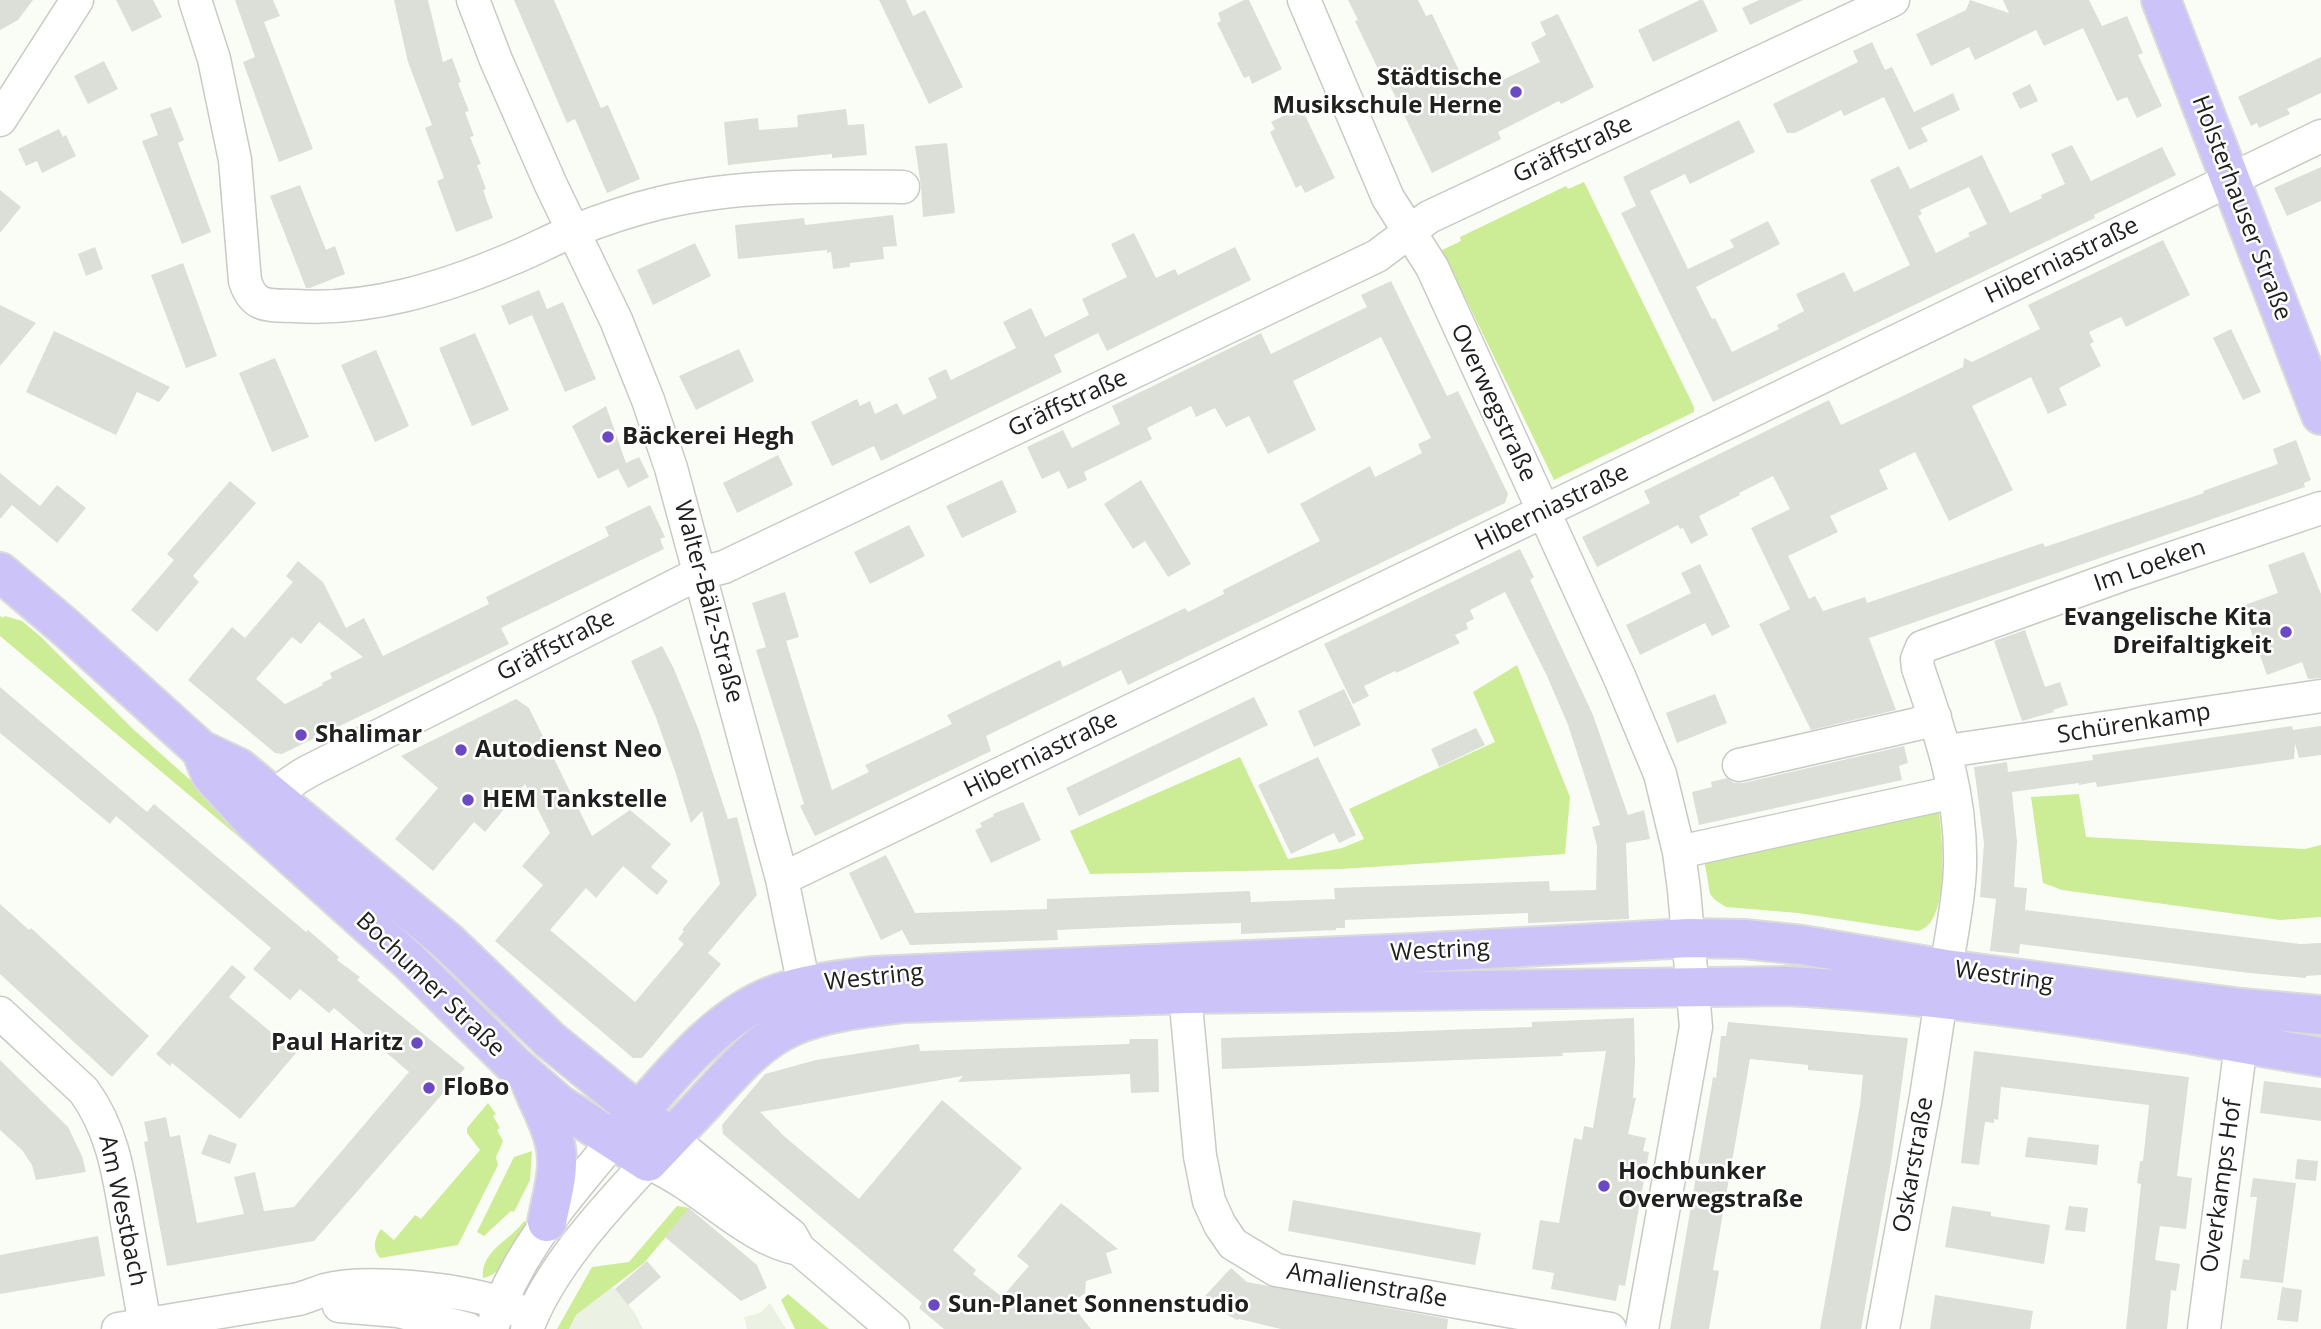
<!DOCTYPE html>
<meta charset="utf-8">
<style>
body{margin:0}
canvas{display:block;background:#fafdf6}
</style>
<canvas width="2321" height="1329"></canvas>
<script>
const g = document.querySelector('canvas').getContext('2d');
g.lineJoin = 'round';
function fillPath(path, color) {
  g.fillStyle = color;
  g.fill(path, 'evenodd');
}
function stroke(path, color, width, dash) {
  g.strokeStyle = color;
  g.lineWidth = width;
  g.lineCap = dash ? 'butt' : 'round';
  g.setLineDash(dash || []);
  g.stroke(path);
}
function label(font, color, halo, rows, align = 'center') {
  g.font = font + ' "Open Sans",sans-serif';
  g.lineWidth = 5;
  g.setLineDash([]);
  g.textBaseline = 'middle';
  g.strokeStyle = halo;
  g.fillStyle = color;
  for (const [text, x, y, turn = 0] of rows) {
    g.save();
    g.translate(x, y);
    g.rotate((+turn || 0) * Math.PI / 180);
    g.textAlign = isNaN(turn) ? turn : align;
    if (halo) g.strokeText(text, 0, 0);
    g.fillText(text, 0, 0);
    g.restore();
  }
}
const built = new Path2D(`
 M613,1287L635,1313L643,1329H569L576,1315Z
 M770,1303L786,1329H747L744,1317L760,1313Z`);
const green = new Path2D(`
 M1584,182L1694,407V412L1554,480L1442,250L1461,241L1460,237L1566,186L1568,189Z
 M0,616L3,618L5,616L22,621L41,637L133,729L270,851L264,858L0,636Z
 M1517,665L1570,797L1565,854L1341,869L1090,874L1070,831L1240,757L1288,859L1342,848L1364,839L1349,809L1495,742L1473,692Z
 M2079,794L2086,837L2305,849L2321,845V917L2280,920L2062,890L2043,883L2031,797Z
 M1938,806C1942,832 1952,923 1918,931L1798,913L1726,907L1715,900L1710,894L1703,853Z
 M488,1103L496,1114L493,1116L500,1128L497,1130L503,1141L496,1157L498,1165L458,1245L380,1258C372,1249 374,1239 381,1229L394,1240L415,1215L421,1219L480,1150L467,1133V1128Z
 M532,1151L530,1180L514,1212L511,1211L484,1236L477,1232L514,1157Z
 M677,1206L690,1208L644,1263L576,1315L569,1329H557L592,1267L629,1262Z
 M524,1221L530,1224C519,1242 506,1274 483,1278C480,1251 511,1240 524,1221Z
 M788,1294L829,1329H795L781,1300Z`);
const building = new Path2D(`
 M0,0H33L18,20L0,30Z
 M116,0H153L162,17L132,32Z
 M235,0H273L280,16L264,22L313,149L279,162L243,62L255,57Z
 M394,0H428L443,62L452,58L461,82L458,83L469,111L465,112L474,136L470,137L481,164L477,165L486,189L483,190L493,218L456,232L437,181L444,178L425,128L432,125L408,62Z
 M514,0H554L601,108L608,105L640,179L607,193L575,119L567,123Z
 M879,0H906L913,16L925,10L963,87L929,104Z
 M1244,0H1249L1282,69L1252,84L1249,76L1244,78L1217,23L1221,21L1218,13Z
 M1348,0H1418L1426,16L1432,14L1465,83L1484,74L1490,86L1540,62L1531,43L1546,35L1540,22L1558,14L1594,87L1561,104L1559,101L1498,132L1501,139L1432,173L1381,67L1378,69L1366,44L1355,21L1358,20Z
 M1700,0H1703L1718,31L1653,62L1638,30Z
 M1759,0H1803L1750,25L1742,8Z
 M1970,0L2009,13L2003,0H2089L2102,26L2127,16L2143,53L2138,55L2162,106L2137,118L2127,97L2117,101L2083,28L2044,46L2036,30L1975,60L1969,47L1931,66L1916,34L1966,10Z
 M1872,42L1885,70L1892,67L1914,112L1953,93L1960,110L1921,128L1928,141L1909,150L1884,97L1844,116L1841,110L1795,133H1787L1773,104L1858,62L1853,51Z
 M2321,57V93L2287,109L2290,114L2259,128L2257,123L2251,126L2238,97Z
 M104,61L118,89L88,104L74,76Z
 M2030,84L2038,101L2020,109L2012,93Z
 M171,107L184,140L178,143L211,232L182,244L142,141L158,135L150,114Z
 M1301,107L1335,178L1305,193L1301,185L1296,188L1270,132L1275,129L1271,122Z
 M846,109L848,125L864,124L867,155L832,158V154L728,165L724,122L758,118L759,130L798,127L797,115Z
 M1739,120L1755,152L1690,184L1685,174L1650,191L1688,269L1734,247L1730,240L1768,221L1780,244L1696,287L1712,319L1715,318L1732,352L1779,329L1777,325L1804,311L1796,294L1844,272L1854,292L1910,265L1870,180L1899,166L1910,189L1982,155L2010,213L2042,198L2041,195L2065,184L2051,154L2072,145L2091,181L2162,147L2176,175L2094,215L2095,218L1713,402L1621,213L1636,206L1623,177ZM1969,187L1987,224L1968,233L1970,236L1936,253L1918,216L1922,214L1920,210Z
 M59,129L63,137L66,135L76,156L42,173L37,161L26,166L18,149Z
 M947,143L955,213L923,217L921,187L915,146Z
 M2321,167V201L2287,216L2274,188Z
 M300,185L326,250L335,246L345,274L310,288H306L270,196Z
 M0,190L21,207L0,233Z
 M893,215L897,246L883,247L884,259L850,263V267L833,269L831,252L827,253V250L738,259L735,225L804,218L805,225Z
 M1134,233L1156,278L1175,269L1178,275L1235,247L1251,280L1107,351L1098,333L1054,355L1062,372L881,461L874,446L832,466L811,422L857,399L860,406L870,401L875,414L897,403L903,415L937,398L928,378L946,369L951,380L1016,348L1003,322L1031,308L1045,337L1089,315L1082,299L1127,277L1111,244Z
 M2163,240L2190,295L2126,327L2121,317L2089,332L2094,342L2090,344L2101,366L2059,388L2067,405L2048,414L2031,377L1972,406L2013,490L1949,521L1915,452L1879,470L1888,489L1830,516L1838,532L1788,556L1809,599L1815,596L1823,611L1865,597L1867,603L2043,543L2045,547L2204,493L2203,491L2278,464L2273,449L2296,440L2311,480L2304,483L2305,487L1869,638L1896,710L1811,730L1759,624L1790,609L1751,528L1790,509L1773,476L1739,493L1740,495L1699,516L1708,535L1691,544L1683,528L1680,529L1678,525L1597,567L1582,537L1650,503L1644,491L1829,400L1841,425L1888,403L1963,367L1964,358L1972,362L2040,329L2028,305Z
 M695,243L711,276L653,305L637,270Z
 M95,247L103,269L86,276L78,254Z
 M183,263L217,356L186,368L151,275Z
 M1391,281L1447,396L1458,391L1508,494L1505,503L1128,685L1121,670L986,736L991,751L815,836L800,806L804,804L756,650L766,647L752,603L785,592L799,637L786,641L832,790L869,772L865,765L952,724L947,715L1060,660L1063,667L1185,608L1188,612L1224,594L1223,590L1320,541L1300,504L1370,466L1375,477L1422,453L1418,444L1431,438L1381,337L1293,381L1316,430L1268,454L1249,416L1226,427L1215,408L1196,417L1191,406L1147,428L1152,439L1084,472L1087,480L1068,489L1059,471L1042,479L1027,447L1063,430L1072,448L1120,424L1112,406L1261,333L1271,354L1367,307L1361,295Z
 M539,290L547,309L563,302L596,379L565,392L532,315L509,325L501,306Z
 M0,305L36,323L0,366Z
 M2231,329L2261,392L2243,400L2213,338Z
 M54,331L111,358L170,387L159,402L137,392L116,435L26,392Z
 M475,333L509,410L472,426L439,348Z
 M739,349L754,381L696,410L679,376Z
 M376,350L409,426L375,442L341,365Z
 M275,358L309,437L272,452L239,373Z
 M606,406L626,463L639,457L649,477L628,488L618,469L598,479L572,426Z
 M778,455L793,485L737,513L723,483Z
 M0,473L40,506L57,485L86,508L57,543L12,505L0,519Z
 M1002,480L1017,512L962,538L946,506Z
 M1141,480L1191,564L1168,577L1145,541L1133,549L1104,504Z
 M230,481L256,503L193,576L199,582L157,632L131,610L174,560L167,554Z
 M650,505L665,537L660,539L664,549L501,628L509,644L282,754L275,753L188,680L232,627L245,638L293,582L286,576L298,561L323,582L346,628L364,618L383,656L489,604L486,597L609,536L605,527ZM319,622L363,657L330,673L332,678L322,683L323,685L285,704L256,679L292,637L301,644Z
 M909,525L925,556L870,584L854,552Z
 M1520,549L1534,577L1530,580L1593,715L1628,815L1644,810L1650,839L1626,843L1629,919L1528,923V913L1345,920V928H1336V930L1241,934V923L1173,925L1057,930L1058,940L910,945L902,930L881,940L849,873L886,855L915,913L1047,909V899L1250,891L1251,902L1335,899L1334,888L1460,884L1549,881L1550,891L1596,890L1597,846L1592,827L1600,825L1584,774L1568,725L1547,676L1505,592L1470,610L1474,619L1466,623L1468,629L1455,635L1460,643L1396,673L1395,671L1364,686L1369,696L1353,704L1324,644Z
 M2304,552L2321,594V678L2308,679L2302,662L2267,675L2242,606L2278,593L2268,565Z
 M1700,564L1730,627L1712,636L1705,623L1640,655L1626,625L1691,593L1681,573Z
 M2025,630L2045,687L2060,682L2068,705L2053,710L2054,712L2022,721L1994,641Z
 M662,646L674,669L698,728L728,819L737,817L757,895L708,953L721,964L642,1058H633L495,941L543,885L522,866L550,833L525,784L485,832L474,822L433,871L395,839L438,788L401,756L516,699L529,708L592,836L630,810L671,844L651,867L668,881L657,895L623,866L596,898L586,888L550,930L635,1002L684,944L678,939L684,931L682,930L720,884L702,811L691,823L675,771L655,715L631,661Z
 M0,687L147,812L154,804L306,932L308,930L339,957L337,960L360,977L357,980L465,1068L314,1241L167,1266L144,1142L148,1141L144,1122L166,1117L170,1137L180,1135L197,1223L244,1214L234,1177L255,1172L264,1211L294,1207L409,1072L334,1008L329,1013L300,989L290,1000L253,969L271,948L116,816L110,824L0,733Z
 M1344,689L1361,725L1314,747L1298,711Z
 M1715,694L1727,723L1677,743L1666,713Z
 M1254,697L1268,725L1079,816L1066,788Z
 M2292,726L2293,730L2321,726V755L2299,758L2295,743L2294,759L2097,787L2096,782L2079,785V783L2012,792L2017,842L2014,887L2027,888L2025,910L2300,944L2321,943V975L2306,976V978L2249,973L2020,944L2019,954L1990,951L1996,899L1980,897L1984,843L1974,767L2007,762L2008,772L2093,760L2092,755Z
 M1476,728L1485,745L1439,767L1431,749Z
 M1904,746L1908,763L1899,766L1902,780L1699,825L1692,792L1712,787L1711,782L1727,778L1734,783H1743Z
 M1318,757L1356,835L1339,843L1334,833L1291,854L1258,785Z
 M1023,802L1041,840L991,863L975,830L982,827L980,823L994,816L993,814Z
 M0,904L29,930L31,928L149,1036L112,1077L0,974Z
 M232,965L246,977L229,997L296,1053L240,1119L172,1063L170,1066L156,1054Z
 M1634,1018L1635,1062L1633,1098H1636L1628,1134L1646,1138L1643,1151L1649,1152L1625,1286L1619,1285L1616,1301L1551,1289L1554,1273L1532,1269L1540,1220L1559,1223L1574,1138L1582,1140L1584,1126L1593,1128L1606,1051L1562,1053L1563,1056L1222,1069L1221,1038L1532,1027V1022Z
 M1728,1022L1908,1038L1891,1162L1861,1329H1820L1860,1105L1863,1075L1808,1070V1065L1750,1059L1713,1270L1719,1271L1709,1329H1670L1713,1077L1716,1078L1721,1036H1726Z
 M1130,1039H1158L1159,1092L1131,1093L1130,1074L958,1082L963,1076L760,1112L785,1137L859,1199L942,1100L1022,1168L953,1250L976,1270L973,1274L1002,1297L1029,1266L1017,1256L1061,1203L1118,1249L1106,1253L1112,1273L1086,1281L1085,1293L1071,1304L1091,1329H944L919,1308L922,1303L723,1134L722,1125L765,1074L816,1060L919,1044L920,1051L1129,1044Z
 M1974,1051L2189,1077L2177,1176L2192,1178L2186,1229L2160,1226L2155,1260L2180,1264L2176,1291L2171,1290L2167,1329H2126L2141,1184L2137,1183L2140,1161H2143L2149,1105L2001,1087L1998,1120L1994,1119V1123L1985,1122L1979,1165L1961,1163Z
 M0,1060L68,1127L82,1156L86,1172L36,1180L32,1165L22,1150L0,1130Z
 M2264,1081L2321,1088V1121L2260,1113Z
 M209,1134L237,1144L230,1164L201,1154Z
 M2028,1137L2099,1145L2097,1165L2025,1157Z
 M2297,1159L2318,1161L2316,1181L2295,1179Z
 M2253,1178L2296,1183L2283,1283L2240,1278L2243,1259L2249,1260L2253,1228L2257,1197H2250Z
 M1293,1200L1481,1233L1475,1265L1288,1231Z
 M1952,1206L1991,1212V1216L2050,1225L2044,1264L1945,1247Z
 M2069,1206L2088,1208L2085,1232L2065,1230Z
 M689,1208L757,1265L767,1288L741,1301L665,1237Z
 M98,1236L105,1276L0,1294V1255Z
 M647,1261L661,1277L628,1305L615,1289Z
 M1231,1268L1247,1282L1448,1319L1447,1329H1281L1239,1319L1237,1320L1213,1307L1214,1305L1205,1296Z
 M2282,1287L2302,1290L2298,1322L2277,1320Z
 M1935,1295L2033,1311L2030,1329H1930Z`);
const minor = new Path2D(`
 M195,0L214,59L235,160L245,281C254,309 269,305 295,306C369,311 443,288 511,259C532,251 552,239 574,231C601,220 631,210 660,203C739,184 823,186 903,187
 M473,0L496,60L551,185L616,320L648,400L671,468L782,879L804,986
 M1304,0L1388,198L1432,267L1619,676L1660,774L1679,852L1684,890L1696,1027L1642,1329
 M0,120L77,0
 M1947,751L2321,696
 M1739,765L1917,724L1935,717
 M259,815C275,794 286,784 309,771L678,584L701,573L724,567L1377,256L1429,217L1893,0
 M1679,852L1954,792
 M782,879L2321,136
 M1946,969C1951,936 1959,901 1960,867C1962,795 1941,735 1918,668L1917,659L1922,647L2122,575L2321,508
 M1185,994L1200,1156L1209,1201L1220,1225L1233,1244L1276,1270L1610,1329
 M0,1013L84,1091C113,1131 119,1176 127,1223C133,1257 139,1291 145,1325
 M670,1138L791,1235L799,1249L893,1329
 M339,1306L398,1311L468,1329
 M118,1329L299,1299C308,1296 316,1293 325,1290C367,1279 455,1289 497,1302C509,1305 520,1312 532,1317
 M492,1329C514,1254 566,1199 614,1140
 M527,1329C550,1267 604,1210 648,1162C661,1169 674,1176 686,1184C721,1207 757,1241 799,1249
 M1883,1329L1926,1097L1941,1000
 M2204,1329L2241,1044`);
const major = new Path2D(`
 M2161,0L2321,415
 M0,572L64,626L201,750L239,768L448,942L550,1040L658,1128
 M201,750L211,775L254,822L409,961L513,1064L560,1105L648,1162C667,1142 685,1123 704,1103C731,1074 756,1042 793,1026C827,1011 866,1008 903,1003L1185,994L1786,986C1921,993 2056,1012 2189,1034C2233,1042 2277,1050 2321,1057
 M531,1083C538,1102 549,1120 554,1140C562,1166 552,1195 547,1222
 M614,1140C660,1090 711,1017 777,994C807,983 840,980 872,976L1412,953L1689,938L1744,939L1802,945L1946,969L2241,1008L2321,1015`);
const markers = [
 [1516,92,7,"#6a49c2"],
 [608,437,7,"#6a49c2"],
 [2286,632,7,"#6a49c2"],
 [301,735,7,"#6a49c2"],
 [461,750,7,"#6a49c2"],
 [468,800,7,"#6a49c2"],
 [417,1043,7,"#6a49c2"],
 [429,1088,7,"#6a49c2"],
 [1604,1186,7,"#6a49c2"],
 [934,1305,7,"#6a49c2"]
];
const poiNames = [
 ["Städtische",1502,78,"right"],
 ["Musikschule Herne",1502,106,"right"],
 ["Bäckerei Hegh",622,437],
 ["Evangelische Kita",2272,618,"right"],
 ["Dreifaltigkeit",2272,646,"right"],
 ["Shalimar",315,735],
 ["Autodienst Neo",475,750],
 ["HEM Tankstelle",482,800],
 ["Paul Haritz",403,1043,"right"],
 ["FloBo",443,1088],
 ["Hochbunker",1618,1172],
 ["Overwegstraße",1618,1200],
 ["Sun-Planet Sonnenstudio",948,1305]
];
const streetNames = [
 ["Gräffstraße",1573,150,-25],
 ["Holsterhauser Straße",2241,208,69],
 ["Hiberniastraße",2062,261,-26],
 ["Overwegstraße",1493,403,65],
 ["Gräffstraße",1068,404,-25],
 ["Hiberniastraße",1552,508,-26],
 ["Im Loeken",2150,566,-19],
 ["Walter-Bälz-Straße",708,602,75],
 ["Gräffstraße",556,646,-27],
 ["Schürenkamp",2134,724,-9],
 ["Hiberniastraße",1041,755,-26],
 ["Westring",1440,951,-3],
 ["Westring",2004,977,8],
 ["Westring",874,978,-6],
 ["Bochumer Straße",430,985,44],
 ["Oskarstraße",1914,1165,-80],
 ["Overkamps Hof",2222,1186,-82],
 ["Am Westbach",122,1211,78],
 ["Amalienstraße",1367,1286,10]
];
fillPath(built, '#ebf1e3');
fillPath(green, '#cced95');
fillPath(building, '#dcdfd7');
stroke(minor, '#c8cbc4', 35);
stroke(major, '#dbdbdb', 42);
stroke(minor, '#fff', 32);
stroke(major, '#ccc3f8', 38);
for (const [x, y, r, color] of markers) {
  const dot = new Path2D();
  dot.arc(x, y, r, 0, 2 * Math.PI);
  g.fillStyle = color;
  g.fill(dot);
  stroke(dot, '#fff', 2.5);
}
label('bold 24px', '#20211e', '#fff', poiNames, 'left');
label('24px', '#20211e', '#fff', streetNames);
</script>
